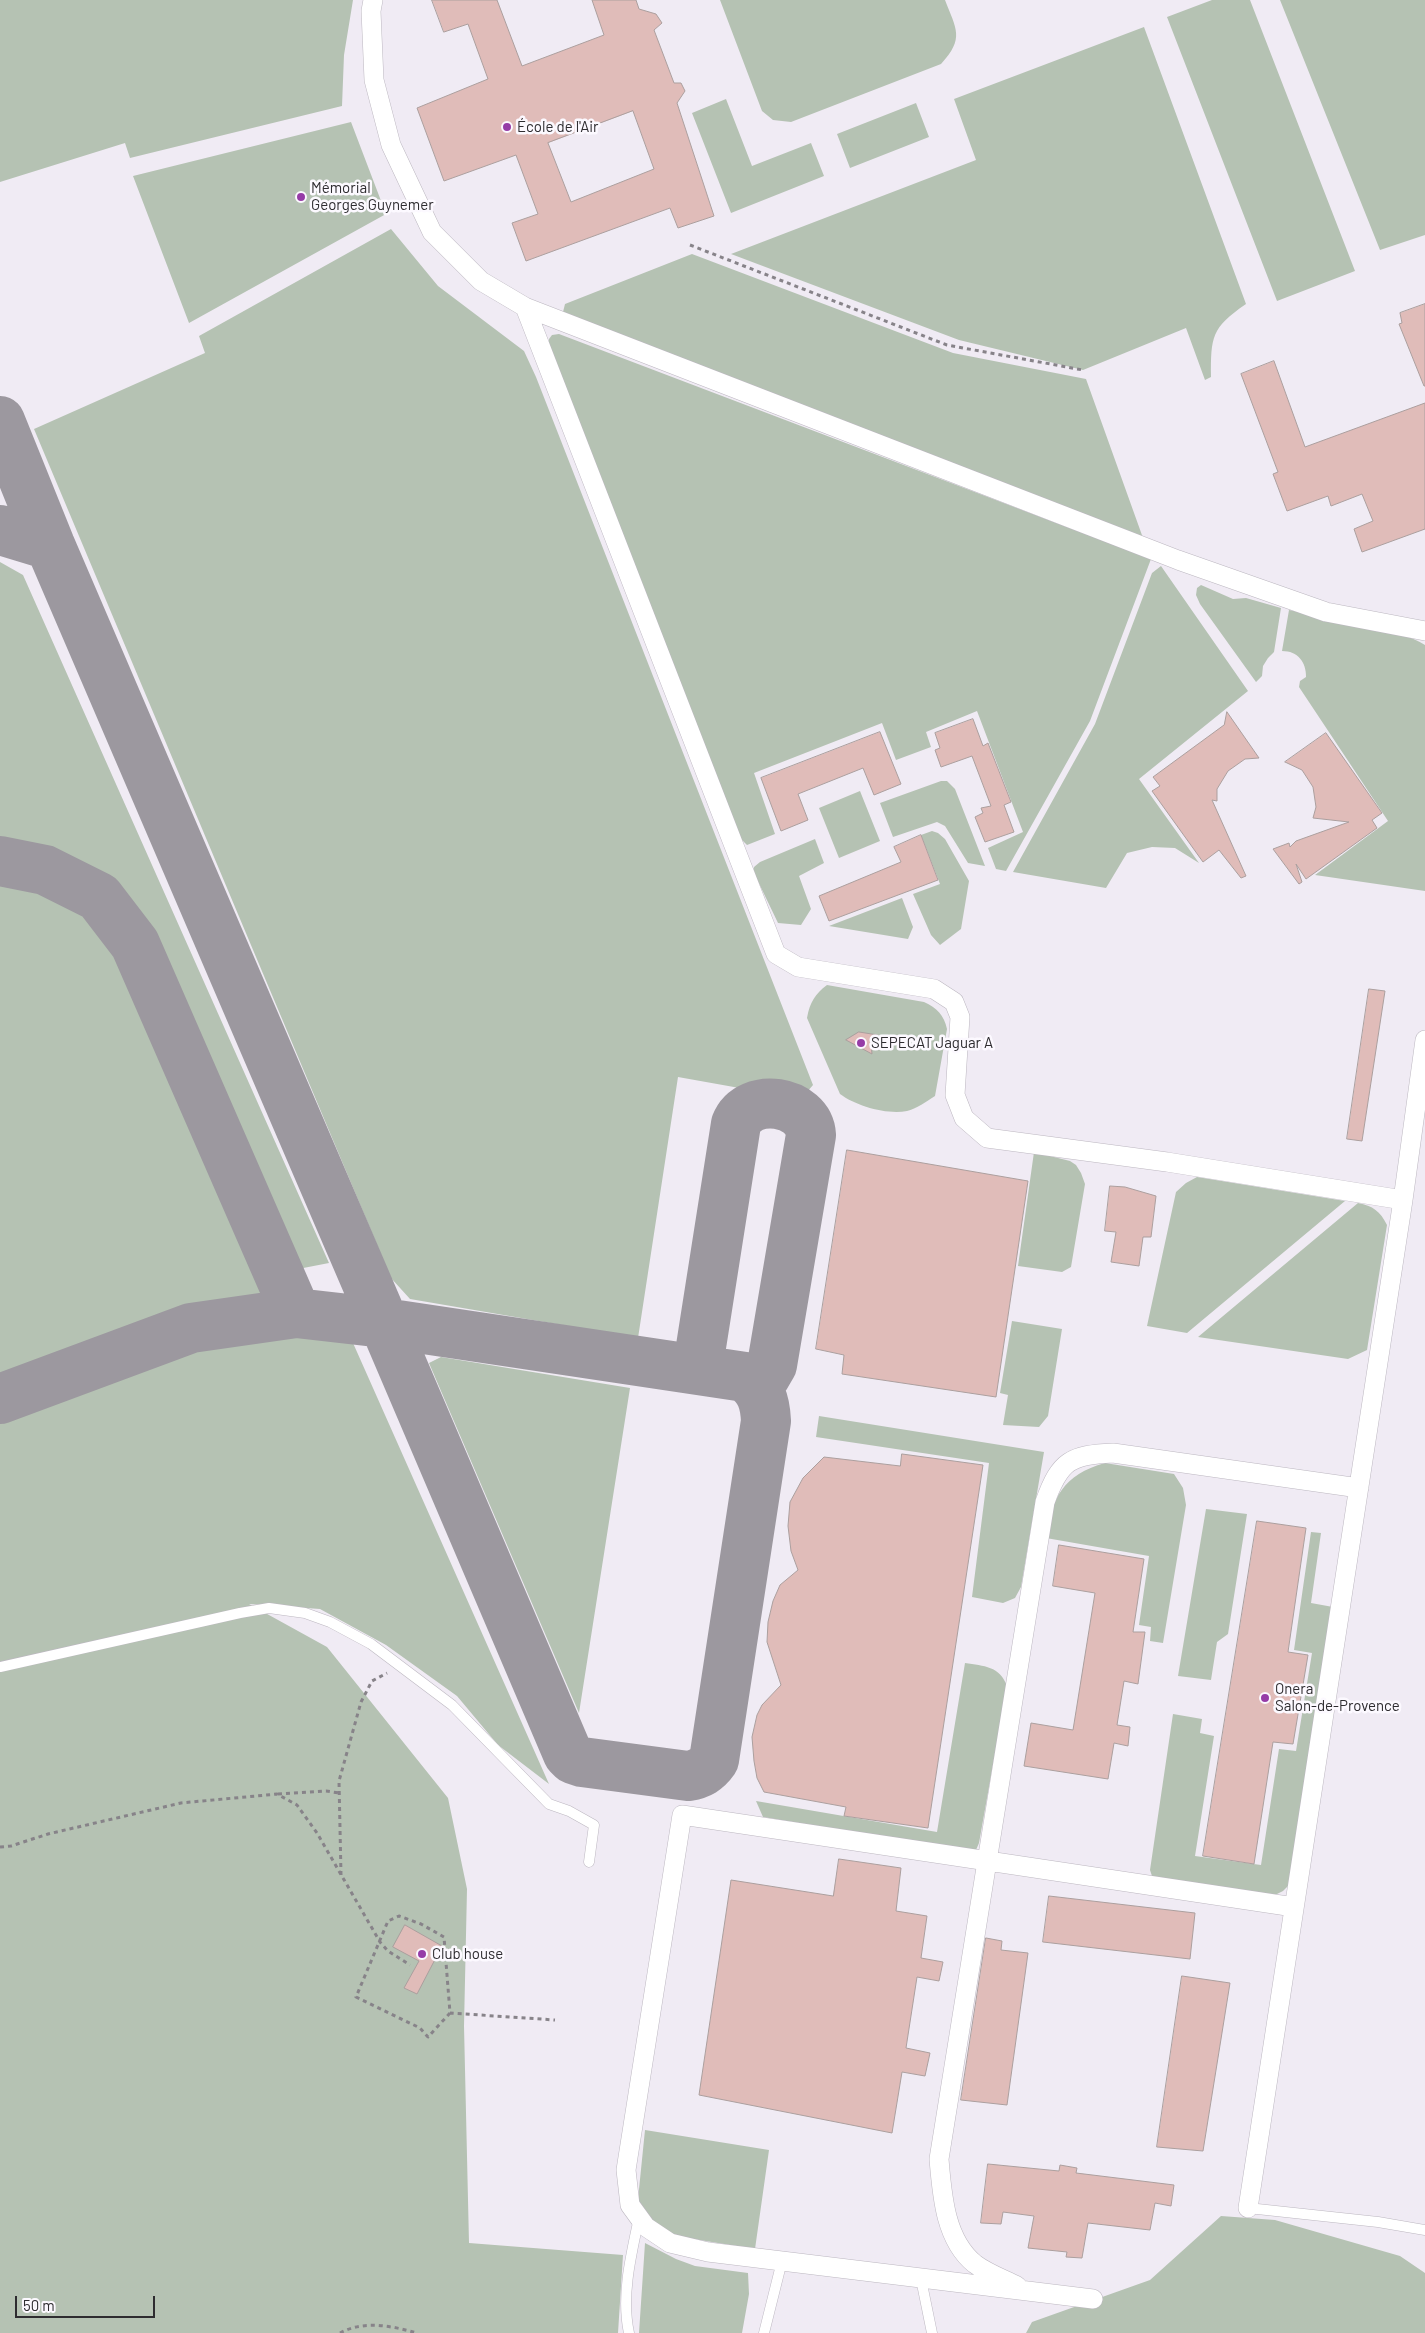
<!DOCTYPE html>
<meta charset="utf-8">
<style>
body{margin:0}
#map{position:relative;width:1425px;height:2333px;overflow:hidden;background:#f0ebf4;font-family:Barlow,sans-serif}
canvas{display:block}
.scale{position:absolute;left:15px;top:2296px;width:140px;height:22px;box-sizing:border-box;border:2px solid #2e2c30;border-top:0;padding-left:6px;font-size:15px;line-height:18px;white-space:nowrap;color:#2e2c30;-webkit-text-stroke:4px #fcf9ff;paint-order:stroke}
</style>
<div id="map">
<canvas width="1425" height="2333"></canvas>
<div class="scale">50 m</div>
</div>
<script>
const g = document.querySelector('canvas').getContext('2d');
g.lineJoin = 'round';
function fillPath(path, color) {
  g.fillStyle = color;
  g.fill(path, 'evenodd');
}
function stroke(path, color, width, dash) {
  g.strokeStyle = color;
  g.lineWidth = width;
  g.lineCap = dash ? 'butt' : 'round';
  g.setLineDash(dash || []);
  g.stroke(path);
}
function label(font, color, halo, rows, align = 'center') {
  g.font = font + ' Barlow,sans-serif';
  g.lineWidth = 5;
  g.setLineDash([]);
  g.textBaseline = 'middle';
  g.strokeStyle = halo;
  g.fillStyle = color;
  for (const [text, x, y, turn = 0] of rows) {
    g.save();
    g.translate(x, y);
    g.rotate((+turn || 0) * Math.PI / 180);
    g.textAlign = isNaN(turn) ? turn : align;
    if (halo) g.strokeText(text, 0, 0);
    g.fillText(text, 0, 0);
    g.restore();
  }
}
const green = new Path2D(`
 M0,0H353L344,55L342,106L130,158L125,143L0,182Z
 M720,0H945C956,29 965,38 941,64L791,122L773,120L762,111Z
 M1212,0H1250L1355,271L1277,301L1167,17Z
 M1280,0H1425V235L1380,250Z
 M1144,27L1246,304C1211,328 1211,337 1211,377L1205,380L1186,328L1083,370L959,340L731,254L976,160L954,99Z
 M726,99L752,166L811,143L824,176L731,213L692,113Z
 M916,103L929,137L850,168L837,134Z
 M351,122L386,214L189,323L133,176Z
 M391,229L438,286L524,351L536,377L813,1085L801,1099L678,1077L638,1338L410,1299L391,1278L34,429L205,353L199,336Z
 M692,254L953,353L1086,379L1143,538L563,312L565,304Z
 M559,334L1151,559L1090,721L1006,871L996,869L988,848L1023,832L977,711L926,732L931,747L896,760L882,723L754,773L775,834L747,845L739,837L549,347V339L552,335Z
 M0,562L23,575L329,1263L293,1270L305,1336L353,1343L549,1784L498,1745L457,1696L386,1645L320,1609L249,1604L327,1647L448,1798L467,1889L464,2026L469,2243L623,2255L618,2333H0Z
 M1161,566L1248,691L1139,779L1199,863L1175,848L1152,847L1127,853L1106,888L1013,872L1095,724L1152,573Z
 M1201,585L1233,599L1246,598L1281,608L1274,652L1268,658L1263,666L1262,676L1256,682L1200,604L1196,595L1197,588Z
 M1289,610C1321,617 1401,628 1425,645V891L1315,875L1388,821L1299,687L1300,681L1306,677C1306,662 1298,651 1282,651Z
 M941,781H947L955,789L985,866L968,863L945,826L937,822L893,837L880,803Z
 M860,791L880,841L839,858L819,808Z
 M932,831L938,833L945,839L969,881L961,929L940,945L931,935L913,894L940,884L921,835Z
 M815,839L824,863L799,876L811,909L801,925L778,923L753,871L754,867L760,862Z
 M902,898L913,927L908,939L829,926Z
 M827,985L924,1002C937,1008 944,1015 947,1029L935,1096C927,1101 916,1109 907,1111C887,1115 856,1106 840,1094L807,1018C810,1002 815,994 827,985Z
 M1034,1152L1070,1161L1076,1165L1081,1173L1085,1184L1071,1267L1062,1272L1018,1266Z
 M1197,1177L1345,1201L1187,1333L1147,1326L1176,1192L1186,1183Z
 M1358,1203C1373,1206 1380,1211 1387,1225L1367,1350L1348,1359L1198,1337Z
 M1012,1321L1062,1329L1048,1416L1039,1427L1003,1425L1008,1395L1000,1393Z
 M441,1357L630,1388L579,1713L429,1363Z
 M819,1416L1044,1452L1021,1587L1015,1598L1003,1603L972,1597L989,1463L816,1437Z
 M1105,1463L1174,1474L1183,1488L1186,1505L1163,1643L1150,1641L1151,1627L1139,1625L1149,1556L1046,1538C1052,1497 1063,1475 1105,1463Z
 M1206,1509L1247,1514L1228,1634L1217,1642L1211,1680L1178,1676Z
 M1311,1532L1321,1533L1311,1603L1333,1607L1291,1883L1283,1891L1271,1897L1153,1879L1150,1870L1173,1714L1202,1719L1200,1733L1214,1736L1195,1856L1261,1865L1279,1749L1296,1751L1312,1653L1294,1650Z
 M965,1663C984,1666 1000,1666 1007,1686L979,1843L976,1850L966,1851L763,1817L756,1801L937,1832Z
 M645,2130L769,2150L755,2249L681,2237L663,2231L647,2217L638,2199Z
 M1221,2216L1275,2220L1400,2256L1425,2273V2333H1026L1032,2322L1150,2280Z
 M645,2243L676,2259L695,2266L748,2273L749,2294L742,2333H639Z`);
const taxiway = new Path2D(`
 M0,421L50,545L375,1302L384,1323L568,1754L573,1759L582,1762L688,1776C700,1774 707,1770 714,1760L766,1421C765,1401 761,1389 745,1377L384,1323L296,1313L191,1328L0,1399
 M0,530L50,545
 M0,861L45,870L99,897L135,944L296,1313
 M687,1368L696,1362L700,1353L736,1124C749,1091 809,1100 811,1135L772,1365L765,1377L759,1379L745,1377`);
const building = new Path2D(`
 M432,0H497L522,66L604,35L592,0H636L639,9L656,14L662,23L654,30L674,83H681L685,91L677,103L714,216L678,228L670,208L526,261L512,223L538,214L516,155L444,181L417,108L488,79L468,24L444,32ZM633,111L654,169L571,202L548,143Z
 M1425,304V386H1424L1399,324L1402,323L1400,313Z
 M1274,361L1305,447L1425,403V529L1362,552L1354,529L1373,521L1362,494L1331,506L1328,496L1287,511L1273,474L1278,472L1241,374Z
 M1227,712L1259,758L1245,759L1228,771L1217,789V801L1212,800L1246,876L1241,878L1219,850L1203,862L1152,791L1160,786L1153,777L1224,725Z
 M973,719L983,746L988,743L1011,802L1004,805L1014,832L985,842L975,817L983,813L981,808L991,806L972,756L941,767L935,750L940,748L935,733Z
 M880,732L901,784L874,795L863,768L798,794L808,820L781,831L761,778Z
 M1326,733L1382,813L1372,820L1377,828L1306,879L1296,864L1302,882L1299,884L1273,849L1289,843L1290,847L1296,841L1349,822L1313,818L1316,807L1313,787L1302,770L1285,762Z
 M921,835L938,880L829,921L819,896L901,862L894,847Z
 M1369,989L1385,991L1362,1141L1347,1139Z
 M859,1032L878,1035L871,1044L872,1054L846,1040Z
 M847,1150L1028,1181L996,1397L842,1374L844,1355L816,1349Z
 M1110,1186L1125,1187L1156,1196L1151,1237H1143L1139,1266L1111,1262L1116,1232L1105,1231Z
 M902,1454L983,1465L928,1828L844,1816L846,1807L764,1792L757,1778L754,1761L752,1737L757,1715L762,1705L781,1685L767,1642L768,1622L773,1601L780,1585L798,1570L791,1551L788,1526L790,1502L803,1478L824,1457L900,1466Z
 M1257,1521L1306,1528L1288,1652L1308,1655L1293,1744L1273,1742L1254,1864L1203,1856Z
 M1059,1545L1144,1559L1133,1632H1145L1138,1684L1124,1681L1117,1725L1130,1727L1128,1746L1114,1743L1108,1779L1024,1766L1031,1723L1073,1730L1095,1593L1053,1586Z
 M839,1859L901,1868L896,1911L927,1916L921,1958L943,1962L939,1981L917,1977L906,2048L930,2053L925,2076L902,2072L892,2133L699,2095L731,1880L833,1896Z
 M1049,1896L1195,1913L1190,1959L1043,1942Z
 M405,1925L442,1946L417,1994L404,1988L419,1961L393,1947Z
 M986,1938L1002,1941L1001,1950L1028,1953L1007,2105L961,2100Z
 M1182,1976L1230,1983L1203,2151L1157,2147Z
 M988,2164L1059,2171L1060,2165L1077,2168L1076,2173L1174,2185L1171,2206L1155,2203L1150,2230L1088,2223L1082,2258L1066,2257L1067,2252L1028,2248L1034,2216L1003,2212L1001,2224L981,2223Z`);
const path = new Path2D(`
 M690,245L947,345L1083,370
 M278,1794L326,1791L339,1793
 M0,1847L11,1846L48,1834L181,1803L277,1794L297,1805L317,1833L380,1942L388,1951L410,1965
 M341,1875L339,1781L361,1702L372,1681L387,1673
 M450,2013L428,2037L420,2028L356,1997L388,1921L399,1916L421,1924L444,1937L450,2013L555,2020
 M340,2333C364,2320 392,2326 417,2333`);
const service = new Path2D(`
 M0,1667L240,1613L269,1608L305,1613L330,1622L371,1644L452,1705L549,1804L569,1811L594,1825L589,1862
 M1248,2208L1378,2222L1425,2230
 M921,2279L932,2333
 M629,2333C621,2296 631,2255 639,2218
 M764,2333L782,2261`);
const minor = new Path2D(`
 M373,0L371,11L374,80L391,145L432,232L481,281L525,307L1178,560L1326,612L1425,631
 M525,307L776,954L798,967L934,989L954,1002L960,1017L955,1095L964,1118L987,1138L1167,1162L1403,1200
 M1248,2208L1403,1200L1425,1040
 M1017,2286C1003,2279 987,2273 975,2264C945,2240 942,2195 939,2159L1045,1502C1060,1460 1071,1455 1113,1453L1359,1488
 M1093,2299L708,2252L670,2243L646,2227L630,2205L626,2170L682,1815L1294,1907`);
const markers = [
 [507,127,5,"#963ca7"],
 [301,197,5,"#963ca7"],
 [861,1043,5,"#963ca7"],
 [1265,1698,5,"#963ca7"],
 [422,1954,5,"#963ca7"]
];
const poiNames = [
 ["École de l'Air",517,127],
 ["Mémorial",311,188],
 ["Georges Guynemer",311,205],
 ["SEPECAT Jaguar A",871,1043],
 ["Onera",1275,1689],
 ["Salon-de-Provence",1275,1706],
 ["Club house",432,1954]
];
fillPath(green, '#b5c2b3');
stroke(taxiway, '#9c989f', 50);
fillPath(building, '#e0bcb9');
stroke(building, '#ab9f9e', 1);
stroke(service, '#bcb7c0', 11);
stroke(minor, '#bcb7c0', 20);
stroke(path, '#878389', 3, [4, 4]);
stroke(service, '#fff', 10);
stroke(minor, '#fff', 19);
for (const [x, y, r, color] of markers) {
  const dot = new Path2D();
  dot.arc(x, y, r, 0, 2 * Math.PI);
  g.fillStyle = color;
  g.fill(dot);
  stroke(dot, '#fcf9ff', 2);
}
label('15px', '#2e2c30', '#fcf9ff', poiNames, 'left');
</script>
